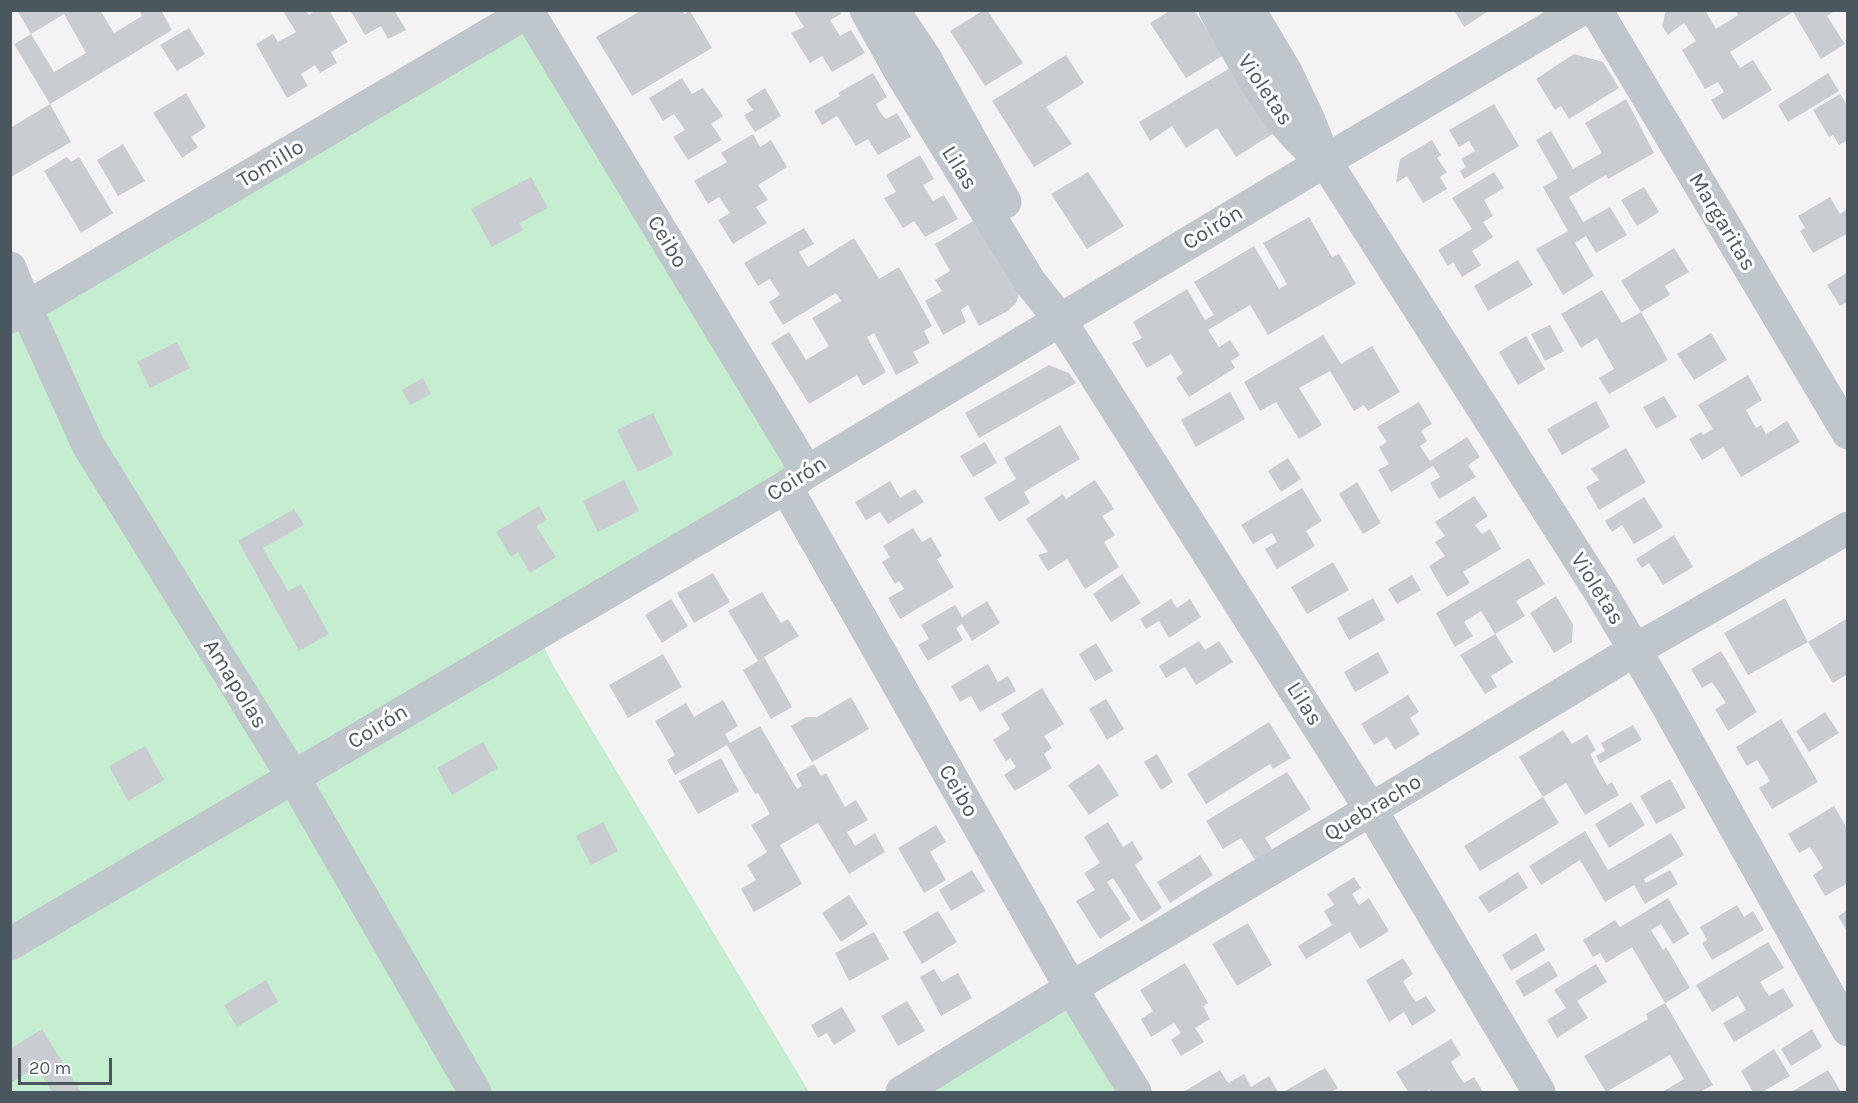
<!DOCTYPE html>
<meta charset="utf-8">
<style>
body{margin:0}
#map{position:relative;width:1858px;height:1103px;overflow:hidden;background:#f4f2f2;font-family:Karla,sans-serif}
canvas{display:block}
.frame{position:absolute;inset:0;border:12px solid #4b575e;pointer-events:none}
.scale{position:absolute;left:18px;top:1058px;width:94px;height:27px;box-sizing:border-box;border:3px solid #4b575e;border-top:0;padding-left:8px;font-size:18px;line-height:21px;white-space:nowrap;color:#4b575e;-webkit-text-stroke:4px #fff;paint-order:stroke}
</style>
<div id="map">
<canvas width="1858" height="1103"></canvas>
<div class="frame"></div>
<div class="scale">20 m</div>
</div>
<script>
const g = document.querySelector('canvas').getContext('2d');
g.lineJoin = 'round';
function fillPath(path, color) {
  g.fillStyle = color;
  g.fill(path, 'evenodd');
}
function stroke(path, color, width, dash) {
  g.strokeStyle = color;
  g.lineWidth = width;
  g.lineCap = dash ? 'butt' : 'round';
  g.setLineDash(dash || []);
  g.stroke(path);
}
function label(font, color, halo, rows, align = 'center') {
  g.font = font + ' Karla,sans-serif';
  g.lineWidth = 6;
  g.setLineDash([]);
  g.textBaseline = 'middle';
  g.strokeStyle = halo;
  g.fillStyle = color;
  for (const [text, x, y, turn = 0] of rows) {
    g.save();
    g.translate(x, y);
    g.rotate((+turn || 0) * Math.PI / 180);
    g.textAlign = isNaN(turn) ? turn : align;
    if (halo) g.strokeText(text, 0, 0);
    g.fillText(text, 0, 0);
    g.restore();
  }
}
const green = new Path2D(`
 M528,12L807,472L537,633L554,667L809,1092H11L10,317Z
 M1071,988L1135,1092H902Z`);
const building = new Path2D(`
 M17,10H100L114,33L142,16L139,10H161L172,30L50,104L14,44L31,34L54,72L86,53L64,14L31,34Z
 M288,10H306L309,15L316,10H329L348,42L331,52L337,63L320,73L315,65L301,74L308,86L287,98L256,44L273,34L278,42L296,32L284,13Z
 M350,10H394L406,30L388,39L381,26L365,35Z
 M642,10H682L684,14L690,11L712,48L632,96L596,37Z
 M793,10H839L841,14L830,20L840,36L851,30L865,53L832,72L822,56L810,63L791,33L804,27Z
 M984,10H987L1023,63L985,86L950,31Z
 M1171,10H1194L1224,55L1186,78L1150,23Z
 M1454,10H1490L1464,27Z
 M1666,10H1705L1716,29L1738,15L1736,10H1836L1827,16L1845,44L1821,59L1793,12L1730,52L1740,68L1753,60L1772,90L1723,120L1711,100L1724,92L1718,82L1705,89L1682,50L1696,41L1684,23L1668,35L1662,26Z
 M189,28L205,54L177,71L160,45Z
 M1574,54L1603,62L1619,88L1569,119L1561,106L1555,110L1536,79Z
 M1066,55L1084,83L1046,107L1072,144L1034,167L992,101Z
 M1230,68L1274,133L1236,157L1217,128L1186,148L1172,126L1150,141L1139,122Z
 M873,73L887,97L876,104L880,112L886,119L897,113L911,137L878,155L868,139L856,146L837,116L822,125L814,111L840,96L838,93Z
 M1828,73L1839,91L1788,122L1778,105Z
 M682,78L692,94L703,88L723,116L711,124L722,140L688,160L673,137L685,130L674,114L663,121L649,98Z
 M765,88L781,116L755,132L744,115L753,110L746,100Z
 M186,93L206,127L191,137L198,147L182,158L153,113Z
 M1840,94L1848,106V140L1839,145L1833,135L1829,137L1813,110Z
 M1626,99L1654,153L1608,179L1606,175L1569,197L1583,222L1610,207L1627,235L1596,253L1586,236L1575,243L1594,276L1563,295L1536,249L1568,231L1543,187L1558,178L1536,140L1551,131L1573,169L1602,153L1585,123Z
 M50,104L71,142L11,177L10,128Z
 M1494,104L1519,146L1464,179L1460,171L1466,167L1461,159L1475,151L1469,141L1459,147L1449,130Z
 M753,134L760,147L771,140L787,167L758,185L768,200L756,207L767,223L733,244L718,220L730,213L719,197L708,204L694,181L727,162L721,153Z
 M1432,140L1441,155L1437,158L1447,172L1440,177L1447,189L1423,203L1407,176L1396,183L1400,159Z
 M123,144L145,181L118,196L97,160Z
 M920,155L934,179L923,185L933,201L944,195L958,219L925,237L914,221L903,228L884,198L896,192L886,175Z
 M67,157L71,162L79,157L113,213L81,233L44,171Z
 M1088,172L1124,226L1087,249L1051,194Z
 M1494,172L1504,188L1484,200L1493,216L1483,222L1493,237L1472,251L1481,265L1462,277L1453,262L1448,266L1438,250L1472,229L1452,198Z
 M531,177L548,208L519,223L523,230L492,247L471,209Z
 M1644,187L1659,212L1637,226L1621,200Z
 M1830,197L1840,214L1848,209V233L1813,253L1800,231L1805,228L1798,216Z
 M1309,217L1332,257L1339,254L1356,284L1268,335L1250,305L1208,330L1219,347L1230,340L1240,355L1231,361L1235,368L1189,397L1176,378L1183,373L1171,354L1147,368L1132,343L1142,338L1133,322L1187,289L1205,320L1214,315L1194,282L1254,246L1279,289L1287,284L1263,243Z
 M978,218L1019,294L1016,303L1008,311L979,326L968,305L961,310L966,322L943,335L925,301L942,291L935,280L950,271L935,244Z
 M804,228L814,244L799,252L808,267L854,238L879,279L899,267L932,326L924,331L930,343L913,352L919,363L896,375L874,333L867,337L886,372L863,386L857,375L809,404L771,343L789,332L806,360L829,346L812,318L841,301L836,293L783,325L769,302L780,295L770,279L758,286L744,263Z
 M1674,248L1689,272L1665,286L1670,295L1641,312L1668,360L1609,394L1599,378L1614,369L1597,338L1581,348L1561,314L1602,290L1622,323L1641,312L1621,281Z
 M1518,260L1533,285L1488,311L1474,286Z
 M1848,272V302L1840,306L1827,285Z
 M1550,325L1564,351L1545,361L1531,334Z
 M1711,333L1727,360L1694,380L1677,354Z
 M1323,335L1341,364L1372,346L1400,392L1368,411L1364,405L1354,411L1330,371L1299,388L1322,425L1299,439L1276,402L1260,411L1244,382Z
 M1526,336L1545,369L1518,385L1499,352Z
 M177,342L190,368L150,388L137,362Z
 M1049,365L1069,373L1076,383L979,438L965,413Z
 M1748,375L1762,400L1746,410L1756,428L1761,425L1766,434L1787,421L1800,442L1741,477L1723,447L1702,460L1689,439L1701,432L1703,435L1713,429L1698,405Z
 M423,378L431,394L410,405L402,390Z
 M1230,392L1245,419L1196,447L1181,420Z
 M1664,396L1677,417L1656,429L1643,407Z
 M1596,401L1610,427L1562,455L1547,429Z
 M1419,402L1432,424L1421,431L1427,441L1420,446L1430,461L1467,437L1480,457L1468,465L1476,477L1439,499L1430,483L1440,477L1433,466L1391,492L1378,470L1389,464L1379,447L1387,442L1377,427Z
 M653,413L673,455L638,472L617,430Z
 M1060,425L1080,459L1024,492L1030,503L999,522L984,498L1016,479L1004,458Z
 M985,442L997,463L973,477L960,456Z
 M1626,448L1646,482L1599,510L1586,487L1599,480L1591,469Z
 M1288,458L1301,479L1281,492L1268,471Z
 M624,480L639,511L598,532L583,501Z
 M1095,480L1114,509L1102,516L1115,535L1104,542L1119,567L1085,589L1067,559L1048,571L1038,555L1048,552L1026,519L1063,494L1066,499Z
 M890,481L900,498L915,489L924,502L888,524L880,512L866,520L855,502Z
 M1357,482L1381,523L1363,534L1339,494Z
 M1302,488L1322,521L1306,531L1315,546L1277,569L1265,549L1277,542L1272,533L1253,544L1241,525Z
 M1474,496L1488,516L1475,525L1482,534L1490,529L1501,549L1463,572L1470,583L1447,597L1429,566L1445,556L1435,542L1445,536L1435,522Z
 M1644,497L1663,527L1634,544L1622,525L1612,532L1605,521Z
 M539,506L547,520L536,526L556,557L530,573L518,552L511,557L496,532Z
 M294,509L304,525L263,548L288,591L301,584L329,634L299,651L238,541Z
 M913,528L922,542L931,537L942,556L937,559L954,587L900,619L888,598L904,589L899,581L895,584L882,562L890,557L883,546Z
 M1674,535L1693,567L1663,585L1649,563L1642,568L1636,559Z
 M1529,558L1545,584L1516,601L1525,616L1495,634L1513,662L1491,676L1497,687L1485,694L1460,655L1495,634L1481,611L1464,622L1473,636L1455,647L1436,613Z
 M1333,562L1349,590L1307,614L1291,587Z
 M713,573L730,602L694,623L677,593Z
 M1122,574L1141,603L1111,622L1093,594Z
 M1412,575L1421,590L1397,604L1388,589Z
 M762,592L781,623L788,619L799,636L764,657L792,707L771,719L743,670L758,661L728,611Z
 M1556,596L1573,624L1572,642L1554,653L1530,613Z
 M1373,598L1385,620L1349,640L1337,618Z
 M1785,598L1808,642L1848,618V674L1833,683L1808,642L1748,675L1724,633Z
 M671,599L688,626L662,643L645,615Z
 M1171,599L1177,608L1190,599L1201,617L1169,638L1159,621L1146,629L1140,619Z
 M987,601L1000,623L972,641L962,624L956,628L963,640L928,661L918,645L929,639L921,625L955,605L962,617Z
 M1199,641L1205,650L1219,641L1233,662L1196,685L1185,667L1166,678L1159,666Z
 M1096,643L1113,671L1095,681L1079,654Z
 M1721,651L1757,712L1728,731L1715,709L1726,703L1712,682L1702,688L1691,669Z
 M1378,652L1389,673L1355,692L1344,672Z
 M663,654L682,687L628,718L609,685Z
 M988,664L998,682L1008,676L1016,691L980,712L971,696L960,702L951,686Z
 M1042,688L1064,724L1044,736L1052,748L1044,754L1052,768L1015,791L1004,775L1016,767L1010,758L1006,761L993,740L1010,729L1001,714Z
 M1408,695L1419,712L1410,718L1420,734L1395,750L1387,737L1374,745L1361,724Z
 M851,697L869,729L812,762L791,726L806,717H817Z
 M1106,699L1124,729L1107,740L1089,709Z
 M723,700L738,726L725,734L730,743L760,726L797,789L802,786L796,774L814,764L821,776L826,773L845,807L856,800L868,820L847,832L855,846L875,833L885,852L849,874L818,823L780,845L802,884L754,912L741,889L756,880L747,865L767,852L751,825L770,814L758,793L755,794L727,745L675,775L667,760L675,755L655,721L686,703L694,717Z
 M1825,712L1839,733L1809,752L1796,731Z
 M1781,719L1818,782L1772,809L1759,788L1770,781L1757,760L1747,766L1736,747Z
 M1269,722L1291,758L1273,769L1270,764L1206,804L1187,774Z
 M1633,725L1642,740L1600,763L1596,756L1605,751L1601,743Z
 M1563,730L1572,744L1587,735L1596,750L1590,754L1596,766L1607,785L1612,782L1619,795L1585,815L1566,783L1543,797L1519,757Z
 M483,742L498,768L452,795L437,768Z
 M145,746L164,780L128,801L109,766Z
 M1157,754L1173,782L1161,790L1144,762Z
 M721,758L739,791L698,814L679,781Z
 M1099,764L1119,795L1089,815L1068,785Z
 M1287,772L1311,809L1265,838L1272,849L1255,860L1241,838L1223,849L1206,821Z
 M1670,779L1686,808L1656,824L1640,796Z
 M1543,797L1559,823L1480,871L1464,846Z
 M1631,802L1645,825L1609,848L1595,824Z
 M1834,806L1848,830V883L1825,896L1813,875L1823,868L1810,847L1799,853L1788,834Z
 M603,822L618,851L591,865L576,836Z
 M1108,822L1123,847L1132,841L1143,859L1135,865L1162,908L1141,922L1113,878L1107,882L1131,919L1100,939L1076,901L1095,890L1084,873L1100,863L1084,837Z
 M936,825L946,842L930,852L946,880L924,893L898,848Z
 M1585,831L1608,870L1671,833L1684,855L1644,879L1646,883L1670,870L1678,884L1645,904L1634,885L1605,902L1580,860L1541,885L1529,866Z
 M1200,855L1213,875L1170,903L1157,882Z
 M972,870L985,891L951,911L939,890Z
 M1518,872L1528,888L1489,913L1478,897Z
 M1354,877L1361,888L1352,894L1359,905L1369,898L1389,931L1360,949L1350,932L1306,959L1298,946L1332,925L1324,911L1334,905L1327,894Z
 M849,895L868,924L841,942L822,913Z
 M1668,898L1689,934L1673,944L1661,924L1651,930L1663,950L1666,947L1690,988L1665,1003L1632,947L1606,963L1600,953L1593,957L1583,940L1615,920L1620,927Z
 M1737,905L1744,917L1753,911L1764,930L1712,960L1702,943L1707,940L1700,927Z
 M1848,910V933L1838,916Z
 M938,911L957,942L922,964L903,932Z
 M1248,923L1272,965L1237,986L1212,944Z
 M874,932L889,959L849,981L835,953Z
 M1536,933L1545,950L1511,971L1502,955Z
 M1768,942L1784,968L1760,982L1769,996L1783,988L1794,1006L1734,1042L1723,1023L1746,1010L1738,996L1712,1012L1696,985Z
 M1403,958L1413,974L1403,981L1409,992L1416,1002L1426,996L1436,1011L1412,1026L1404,1012L1389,1022L1366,980Z
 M1549,961L1558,976L1524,997L1515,981Z
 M1185,963L1208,1003L1203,1006L1210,1019L1195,1028L1204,1042L1181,1056L1171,1040L1181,1033L1174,1023L1151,1037L1141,1019L1153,1011L1140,990Z
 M1596,964L1607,982L1577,1001L1588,1018L1557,1038L1547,1020L1566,1008L1554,990Z
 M934,969L942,982L958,973L972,998L941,1016L920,977Z
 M266,980L278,1002L237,1027L224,1005Z
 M907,1001L925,1031L898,1046L881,1016Z
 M1665,1003L1713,1085L1700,1092H1662L1684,1079L1670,1055L1606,1092L1584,1056L1648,1019L1646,1014Z
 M842,1007L856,1031L834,1045L827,1033L818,1038L811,1025Z
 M42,1029L81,1092H52L37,1067L10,1083V1049Z
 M1812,1029L1822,1047L1791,1066L1781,1049Z
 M1451,1039L1461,1055L1451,1062L1457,1073L1464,1083L1474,1077L1483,1092H1431L1429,1090L1425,1092H1408L1396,1072Z
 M1774,1049L1790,1076L1762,1092H1753L1741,1071Z
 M1325,1068L1338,1088L1330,1092H1283Z
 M1220,1070L1228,1083L1244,1074L1251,1087L1269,1076L1278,1092H1183Z
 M1828,1070L1841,1092H1791Z`);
const minor = new Path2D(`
 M527,10L807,472
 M866,10L901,73L1030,282L1060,320L1371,810L1539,1092
 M893,10L925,58L1005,202
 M1215,10C1239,54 1277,126 1316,154
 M1249,10L1286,72L1308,118L1325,161L1604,598L1662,696L1848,1030
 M1596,10L1848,433
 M10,268L26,308L88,445L293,777L475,1092
 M10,317L531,10
 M786,487L1071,988L1135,1092
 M10,944L786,487L807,472L1325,161L1580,10
 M902,1092L1071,988L1335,831L1635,650L1848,528`);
const streetNames = [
 ["Violetas",1265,90,56],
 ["Tomillo",271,164,-31],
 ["Lilas",959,168,58],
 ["Margaritas",1722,222,59],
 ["Coirón",1213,228,-31],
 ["Ceibo",667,242,59],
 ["Coirón",797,479,-32],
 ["Violetas",1597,589,58],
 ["Amapolas",235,684,58],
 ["Lilas",1304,704,58],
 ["Coirón",378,727,-31],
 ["Ceibo",958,791,60],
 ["Quebracho",1373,808,-31]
];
fillPath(green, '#c5edd0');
fillPath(building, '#c9cdd1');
stroke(minor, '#bfc7cd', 33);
label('22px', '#4b575e', '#fff', streetNames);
</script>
